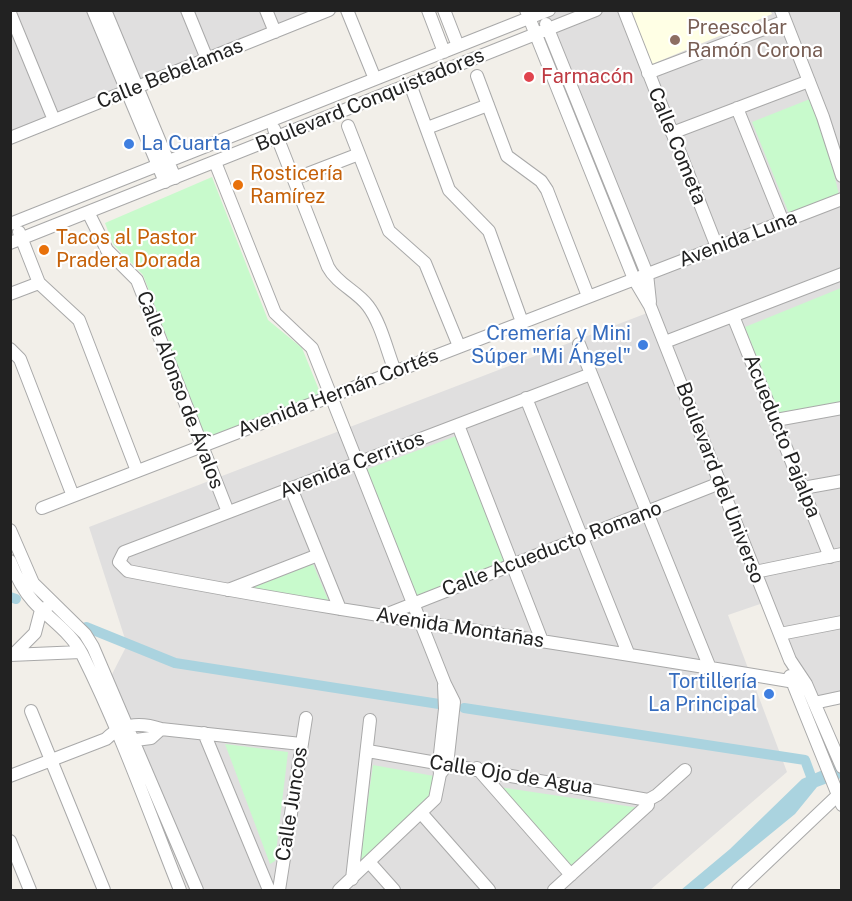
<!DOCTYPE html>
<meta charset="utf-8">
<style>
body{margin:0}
#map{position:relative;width:852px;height:901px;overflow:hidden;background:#f2efe9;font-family:"Public Sans",sans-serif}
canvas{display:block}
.frame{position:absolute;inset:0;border:12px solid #222;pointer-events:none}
</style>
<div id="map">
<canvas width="852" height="901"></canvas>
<div class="frame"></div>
</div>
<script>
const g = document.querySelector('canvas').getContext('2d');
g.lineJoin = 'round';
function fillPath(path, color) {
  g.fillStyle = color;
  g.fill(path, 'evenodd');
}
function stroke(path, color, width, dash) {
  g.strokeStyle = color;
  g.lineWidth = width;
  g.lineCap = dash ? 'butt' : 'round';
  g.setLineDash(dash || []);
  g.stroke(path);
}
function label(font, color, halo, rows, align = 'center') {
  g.font = font + ' "Public Sans",sans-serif';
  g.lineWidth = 4.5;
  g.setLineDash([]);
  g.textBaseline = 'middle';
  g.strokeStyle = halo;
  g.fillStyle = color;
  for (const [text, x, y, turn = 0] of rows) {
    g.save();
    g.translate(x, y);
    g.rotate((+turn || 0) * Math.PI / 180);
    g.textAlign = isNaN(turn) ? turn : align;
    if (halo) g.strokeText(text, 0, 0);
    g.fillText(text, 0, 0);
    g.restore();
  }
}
const residential = new Path2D(`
 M11,11H340L11,142Z
 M536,11H841V693L803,702L763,603L728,615L787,772L650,890H188L107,684L127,645L89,527L655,310Z`);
const education = new Path2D(`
 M770,10L772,14L650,65L628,11Z`);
const park = new Path2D(`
 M810,99L826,141L841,203L792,221L752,122Z
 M212,177L268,320L302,348L321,395L206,439L143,275L113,244L105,223Z
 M841,288V407L781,420L745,327Z
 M456,436L506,563L417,599L365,470Z
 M313,564L329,602L255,590L254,587Z
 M225,744L288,752L275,861L270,864Z
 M373,765L434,776L431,801L359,862Z
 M499,787L640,808L572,871Z`);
const water = new Path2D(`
 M841,762V778L817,787L795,814L702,890H681L730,849L802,779Z`);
const canal = new Path2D(`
 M10,597L16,599
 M86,627L175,663L439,704
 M464,708L805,760L812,779`);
const minor = new Path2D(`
 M93,10L165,182
 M105,10L175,178
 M187,10L207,59
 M266,10L275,32
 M347,10L375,79
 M428,10L444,52
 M444,10L458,46
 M526,10L634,279L650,306L790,660L806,684L842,767
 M624,10L717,247
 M781,10L823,117L842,176
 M10,13L54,120
 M546,24L647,274L650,302
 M648,73L785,21
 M477,76L507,156L541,181L547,190L588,296
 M410,84L449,190L489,231L522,322
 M737,108L783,222
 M348,126L389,231L425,263L459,346
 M427,128L488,105
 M274,129L328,267C337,284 357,291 368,306C381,323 387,351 395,371
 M672,133L809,81
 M10,138L329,10
 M215,162L275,313L312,348L445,684L454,702L447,765L440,774
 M294,179L359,154
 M88,212L107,250L137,280L228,512
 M10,224L549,10
 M19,232L39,283L79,320L137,471
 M10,243L596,10
 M10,294L39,283
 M733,316L830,557
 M665,342L842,274
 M579,344L710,668
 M10,349L20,359L73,496
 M591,374L124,552L119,562L128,571C353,615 581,645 806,684
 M526,398L628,653
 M776,420L842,408
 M458,425L542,641
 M291,488L340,609
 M803,488L842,481
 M42,508L842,199
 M10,530L33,583L85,634L93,647L197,890
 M10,561C16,576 22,589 33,601C49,619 71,632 82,654C120,730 149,812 180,890
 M755,572L842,554
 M228,590L318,555
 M385,615L720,483
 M780,634L842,622
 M10,655L81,652
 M13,655L35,633L41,610L47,607
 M790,676L842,805
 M814,703L842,697
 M31,711L104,890
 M204,733L269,890
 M128,741L151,738L161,729
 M368,751L648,800V805L554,890
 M477,768L571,875
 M10,776L106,739C122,723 140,722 161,729L301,744
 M648,800L657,795L685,770
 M422,814L489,890
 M10,841L30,890
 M369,862L394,890
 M352,879L370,720
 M279,890L306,718
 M339,890L435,799L440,774L439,763L445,709L444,685
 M738,890L837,796`);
const markers = [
 [675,40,6,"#8d6e63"],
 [529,77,6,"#e0444e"],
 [129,144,6,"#3f7fe0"],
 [238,185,6,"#e8710a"],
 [44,250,6,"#e8710a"],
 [643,345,6,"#3f7fe0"],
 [769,694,6,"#3f7fe0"]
];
const educationNames = [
 ["Preescolar",687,28],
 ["Ramón Corona",687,51]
];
const streetNames = [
 ["Calle Bebelamas",170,74,-22],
 ["Boulevard Conquistadores",370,100,-22],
 ["Calle Cometa",677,146,68],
 ["Avenida Luna",738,239,-21],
 ["Calle Alonso de Ávalos",180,390,69],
 ["Avenida Hernán Cortés",338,393,-21],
 ["Acueducto Pajalpa",782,436,68],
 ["Avenida Cerritos",352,465,-21],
 ["Boulevard del Universo",720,483,69],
 ["Calle Acueducto Romano",552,549,-21],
 ["Avenida Montañas",460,628,9],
 ["Calle Ojo de Agua",511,775,9],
 ["Calle Juncos",292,804,-81]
];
const healthNames = [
 ["Farmacón",541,77]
];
const shopNames = [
 ["La Cuarta",141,144,"left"],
 ["Cremería y Mini",631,334],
 ["Súper \"Mi Ángel\"",631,357],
 ["Tortillería",757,682],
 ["La Principal",757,705]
];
const foodNames = [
 ["Rosticería",250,174],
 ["Ramírez",250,197],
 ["Tacos al Pastor",56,238],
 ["Pradera Dorada",56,261]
];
fillPath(residential, '#e0dfdf');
fillPath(education, '#ffffe5');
fillPath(park, '#c8facc');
fillPath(water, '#aad3df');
stroke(canal, '#aad3df', 10);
stroke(minor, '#a9a9a9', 14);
stroke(minor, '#fff', 12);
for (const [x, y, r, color] of markers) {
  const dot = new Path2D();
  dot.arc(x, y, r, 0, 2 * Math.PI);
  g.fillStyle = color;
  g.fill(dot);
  stroke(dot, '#fff', 2);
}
label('20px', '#785e54', '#fff', educationNames, 'left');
label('20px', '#222', '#fff', streetNames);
label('20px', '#be3a42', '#fff', healthNames, 'left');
label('20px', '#366cbe', '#fff', shopNames, 'right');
label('20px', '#c56008', '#fff', foodNames, 'left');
</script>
